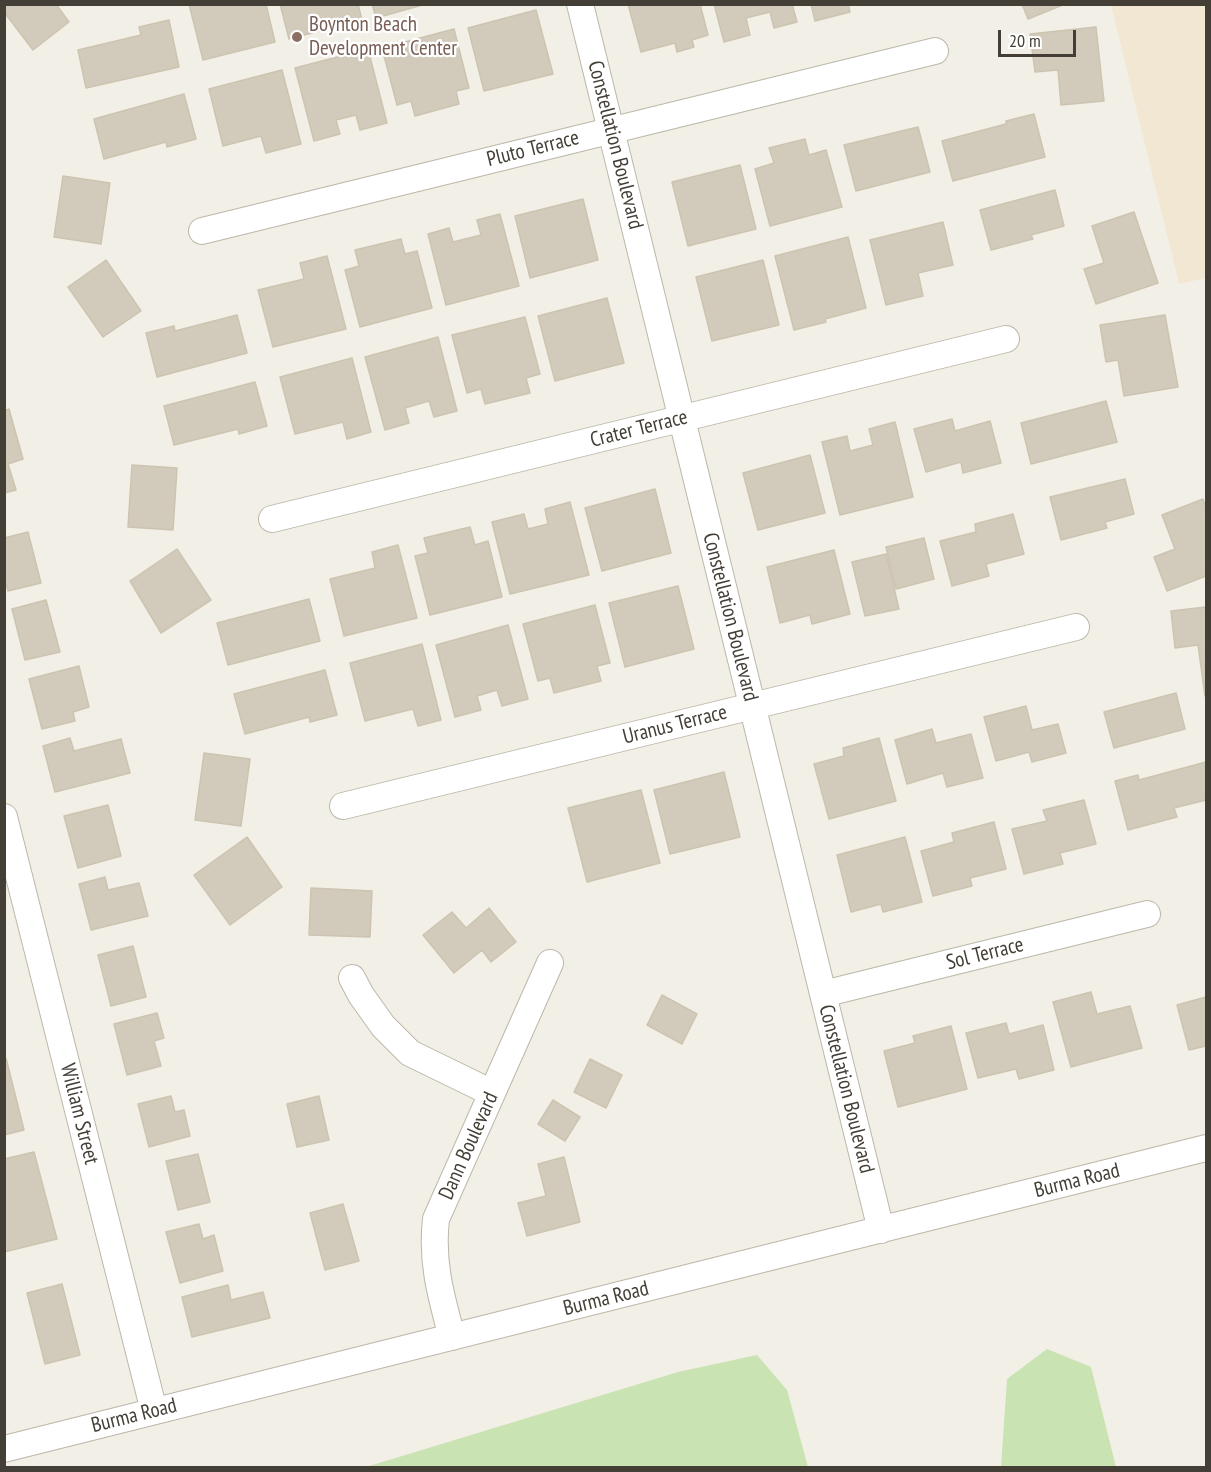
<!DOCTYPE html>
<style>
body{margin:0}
#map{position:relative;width:1211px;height:1472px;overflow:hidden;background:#f2efe6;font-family:"PT Sans Narrow",sans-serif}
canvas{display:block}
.frame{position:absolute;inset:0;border:6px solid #443f36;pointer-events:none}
.scale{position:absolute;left:998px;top:30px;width:78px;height:27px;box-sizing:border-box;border:3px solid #443f36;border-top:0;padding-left:8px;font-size:18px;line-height:21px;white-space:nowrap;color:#443f36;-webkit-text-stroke:4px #fff;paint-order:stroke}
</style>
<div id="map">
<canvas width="1211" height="1472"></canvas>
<div class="frame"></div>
<div class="scale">20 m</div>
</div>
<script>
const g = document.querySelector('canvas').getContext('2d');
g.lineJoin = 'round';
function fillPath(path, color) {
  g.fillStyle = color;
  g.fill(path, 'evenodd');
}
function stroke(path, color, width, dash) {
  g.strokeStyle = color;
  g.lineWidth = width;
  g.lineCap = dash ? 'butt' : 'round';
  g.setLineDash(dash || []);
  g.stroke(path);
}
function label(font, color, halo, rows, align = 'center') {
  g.font = font + ' "PT Sans Narrow",sans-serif';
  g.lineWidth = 4.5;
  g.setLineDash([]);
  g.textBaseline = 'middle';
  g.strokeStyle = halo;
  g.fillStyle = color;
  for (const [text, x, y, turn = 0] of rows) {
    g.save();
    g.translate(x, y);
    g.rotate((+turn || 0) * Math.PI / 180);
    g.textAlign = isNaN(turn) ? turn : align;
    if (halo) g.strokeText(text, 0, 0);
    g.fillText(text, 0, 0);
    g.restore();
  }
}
const commercial = new Path2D(`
 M1111,5H1206V278L1179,284Z`);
const green = new Path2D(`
 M1047,1349L1091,1367L1116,1467H1001L1007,1379Z
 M757,1355L787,1390L808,1467H366L678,1372Z`);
const building = new Path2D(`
 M4,4H56L69,22L33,50L4,12Z
 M189,4H266L275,42L203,60Z
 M280,4H358L362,20L289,39Z
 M372,4H426L376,18Z
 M628,4H700L708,35L692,40L694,47L677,52L675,43L641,52Z
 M714,4H792L797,22L774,28L770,12L746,18L750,35L724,42Z
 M811,4H848L850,12L815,21Z
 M1022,4H1065L1028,19Z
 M536,10L553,74L484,91L468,28Z
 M169,20L179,67L86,88L78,50L141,35L139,27Z
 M1096,27L1104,101L1061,105L1058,70L1035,72L1030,34Z
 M454,29L469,88L456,91L459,104L415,116L411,101L397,105L382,48Z
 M368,49L387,123L360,130L356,115L336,120L340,134L314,141L295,68Z
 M282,70L301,144L266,153L261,136L223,146L209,89Z
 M184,94L196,139L167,147L166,142L104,159L94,119Z
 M1034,114L1045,157L953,181L942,141L1006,124V121Z
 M918,127L930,172L856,191L844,145Z
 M805,139L809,155L826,150L842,207L770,226L755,169L774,163L769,148Z
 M740,165L756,229L688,246L672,182Z
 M63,176L110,183L101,244L54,237Z
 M1055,190L1064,226L1031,235L1033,239L991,250L980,210Z
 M583,199L598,260L530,278L515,216Z
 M1134,212L1158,283L1096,304L1084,269L1104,263L1092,226Z
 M500,214L519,286L446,305L428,234L449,228L453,242L481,235L477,220Z
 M943,222L953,265L918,273L923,296L886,305L870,240Z
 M848,237L866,308L825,319L826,322L794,330L775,256Z
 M401,239L405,254L417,251L432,308L360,327L345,270L359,266L355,250Z
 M327,256L346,329L273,347L258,290L304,279L300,263Z
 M106,260L141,311L103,337L68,287Z
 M763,260L779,325L712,341L696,277Z
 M607,298L624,363L555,381L538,316Z
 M237,315L247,353L157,377L146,333L174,326L175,331Z
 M1165,315L1178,387L1124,396L1118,360L1106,362L1100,325Z
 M525,317L540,374L526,378L530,393L485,404L481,389L467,393L452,335Z
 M438,337L457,411L434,417L429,401L405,408L409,423L385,430L365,357Z
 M352,358L371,432L347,439L343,422L295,434L280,377Z
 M255,382L267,426L239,434L238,429L174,445L164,406Z
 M1106,401L1117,442L1031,464L1021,423Z
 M9,409L23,459L8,464L16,490L4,493V411Z
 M952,419L955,431L990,421L1001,463L963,473L961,462L926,472L914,429Z
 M895,422L913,497L840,515L822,442L847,436L850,451L873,445L869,429Z
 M810,455L825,513L758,530L743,473Z
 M132,465L177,468L173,530L128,527Z
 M1125,479L1134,514L1105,522L1107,528L1061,540L1050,497Z
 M655,489L671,553L602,571L585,508Z
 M1203,499L1206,508V576L1167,591L1154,557L1175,549L1162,515Z
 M570,502L589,575L510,594L492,522L524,514L528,529L548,524L545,509Z
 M1013,514L1024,554L986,564L989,576L952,586L940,541L976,532L975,524Z
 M470,527L475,545L488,541L502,597L430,615L415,556L428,553L424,538Z
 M28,532L41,583L8,591L4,577V538Z
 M924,538L934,579L896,589L886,547Z
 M398,545L417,618L344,636L330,579L375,568L372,552Z
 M177,549L211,600L161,633L130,581Z
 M834,550L850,614L812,624L810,615L780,623L767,567Z
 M886,554L899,609L865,616L852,562Z
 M678,586L694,649L625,667L609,603Z
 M309,599L320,641L228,665L217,623Z
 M46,600L60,652L25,660L12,609Z
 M595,605L610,663L597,666L601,681L554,693L550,678L538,681L523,624Z
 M1206,607V696H1205L1198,645L1175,648L1171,611Z
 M508,625L528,699L502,706L497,690L477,696L481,710L455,717L436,645Z
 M422,644L441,720L418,726L413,709L365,721L350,663Z
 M79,666L89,707L73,712L75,721L42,729L29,679Z
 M325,670L337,715L310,722L309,717L245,734L234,694Z
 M1176,693L1185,729L1114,748L1104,712Z
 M1026,706L1032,730L1058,724L1066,753L1032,762L1029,752L996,761L984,717Z
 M932,729L936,743L971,734L983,778L947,787L943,773L907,784L895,740Z
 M70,738L74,751L121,739L130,773L55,792L43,746Z
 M879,738L896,801L829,819L814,764L844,756L843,748Z
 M204,753L250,759L241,826L195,820Z
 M1206,762V800L1174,808L1177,817L1128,830L1115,781L1138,775L1139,780Z
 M724,772L740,837L670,854L654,790Z
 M641,790L660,863L587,882L568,808Z
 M1084,800L1096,844L1060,853L1063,864L1024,874L1012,829L1047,821L1043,810Z
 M108,805L121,856L78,868L64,816Z
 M994,822L1006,869L970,878L972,886L933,896L921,851L954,842L952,833Z
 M247,837L282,887L230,925L194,875Z
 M905,837L922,902L883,912L881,904L851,912L837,855Z
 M105,877L108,890L139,883L148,916L91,930L79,884Z
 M311,888L372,891L370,937L309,935Z
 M489,908L516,942L491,962L482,950L454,973L423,935L452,912L466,928Z
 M133,946L146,997L111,1006L98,955Z
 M1091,992L1097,1014L1130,1006L1142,1048L1071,1067L1053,1002Z
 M662,995L697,1014L682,1044L647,1025Z
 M1206,997V1046L1189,1050L1177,1005Z
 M157,1013L164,1038L154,1041L161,1066L127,1075L114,1024Z
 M1006,1023L1009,1034L1043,1025L1054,1070L1019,1079L1016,1069L978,1078L966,1033Z
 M951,1026L967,1089L898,1107L884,1051L915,1043L913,1036Z
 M4,1058H6L24,1130L4,1135Z
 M590,1059L622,1075L606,1108L574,1092Z
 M171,1096L175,1112L184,1110L190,1136L149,1147L138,1104Z
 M319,1096L329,1140L297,1147L287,1104Z
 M553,1100L580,1117L565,1141L538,1124Z
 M34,1152L57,1239L4,1252V1159Z
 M198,1154L210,1202L178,1210L166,1161Z
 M564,1157L580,1222L527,1236L518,1203L546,1196L538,1164Z
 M343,1204L359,1261L325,1270L310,1213Z
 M199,1224L203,1239L214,1235L223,1271L180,1283L166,1232Z
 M62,1284L80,1355L45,1364L27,1293Z
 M228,1285L231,1300L263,1292L270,1318L192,1337L182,1297Z`);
const street = new Path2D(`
 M580,4L881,1230
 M202,231L935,51
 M272,519L1006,339
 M343,806L1076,627
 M4,817L154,1411
 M352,978L361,995L383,1026L410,1053L492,1093
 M823,994L1147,914
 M452,1337C441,1296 431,1262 436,1219L550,963
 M4,1449L1206,1148`);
const markers = [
 [297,37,6,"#8d6e63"]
];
const educationNames = [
 ["Boynton Beach",309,25],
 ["Development Center",309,49]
];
const streetNames = [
 ["Constellation Boulevard",615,145,76],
 ["Pluto Terrace",533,149,-14],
 ["Crater Terrace",639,429,-14],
 ["Constellation Boulevard",730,617,76],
 ["Uranus Terrace",675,725,-14],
 ["Sol Terrace",985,954,-14],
 ["Constellation Boulevard",846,1089,76],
 ["William Street",79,1114,76],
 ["Dann Boulevard",469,1146,-66],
 ["Burma Road",1077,1181,-14],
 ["Burma Road",606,1299,-14],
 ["Burma Road",134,1416,-14]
];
fillPath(commercial, '#f2e7d2');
fillPath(green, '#c9e3b2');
fillPath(building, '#d2cbbc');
stroke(building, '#ccc4b0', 1.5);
stroke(street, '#bcb7a9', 28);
stroke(street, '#fff', 26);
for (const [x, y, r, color] of markers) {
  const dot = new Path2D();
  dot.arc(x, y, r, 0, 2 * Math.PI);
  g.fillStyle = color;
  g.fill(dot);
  stroke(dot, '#fff', 2);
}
label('21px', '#785e54', '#fff', educationNames, 'left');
label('21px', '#443f36', '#fff', streetNames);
</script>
